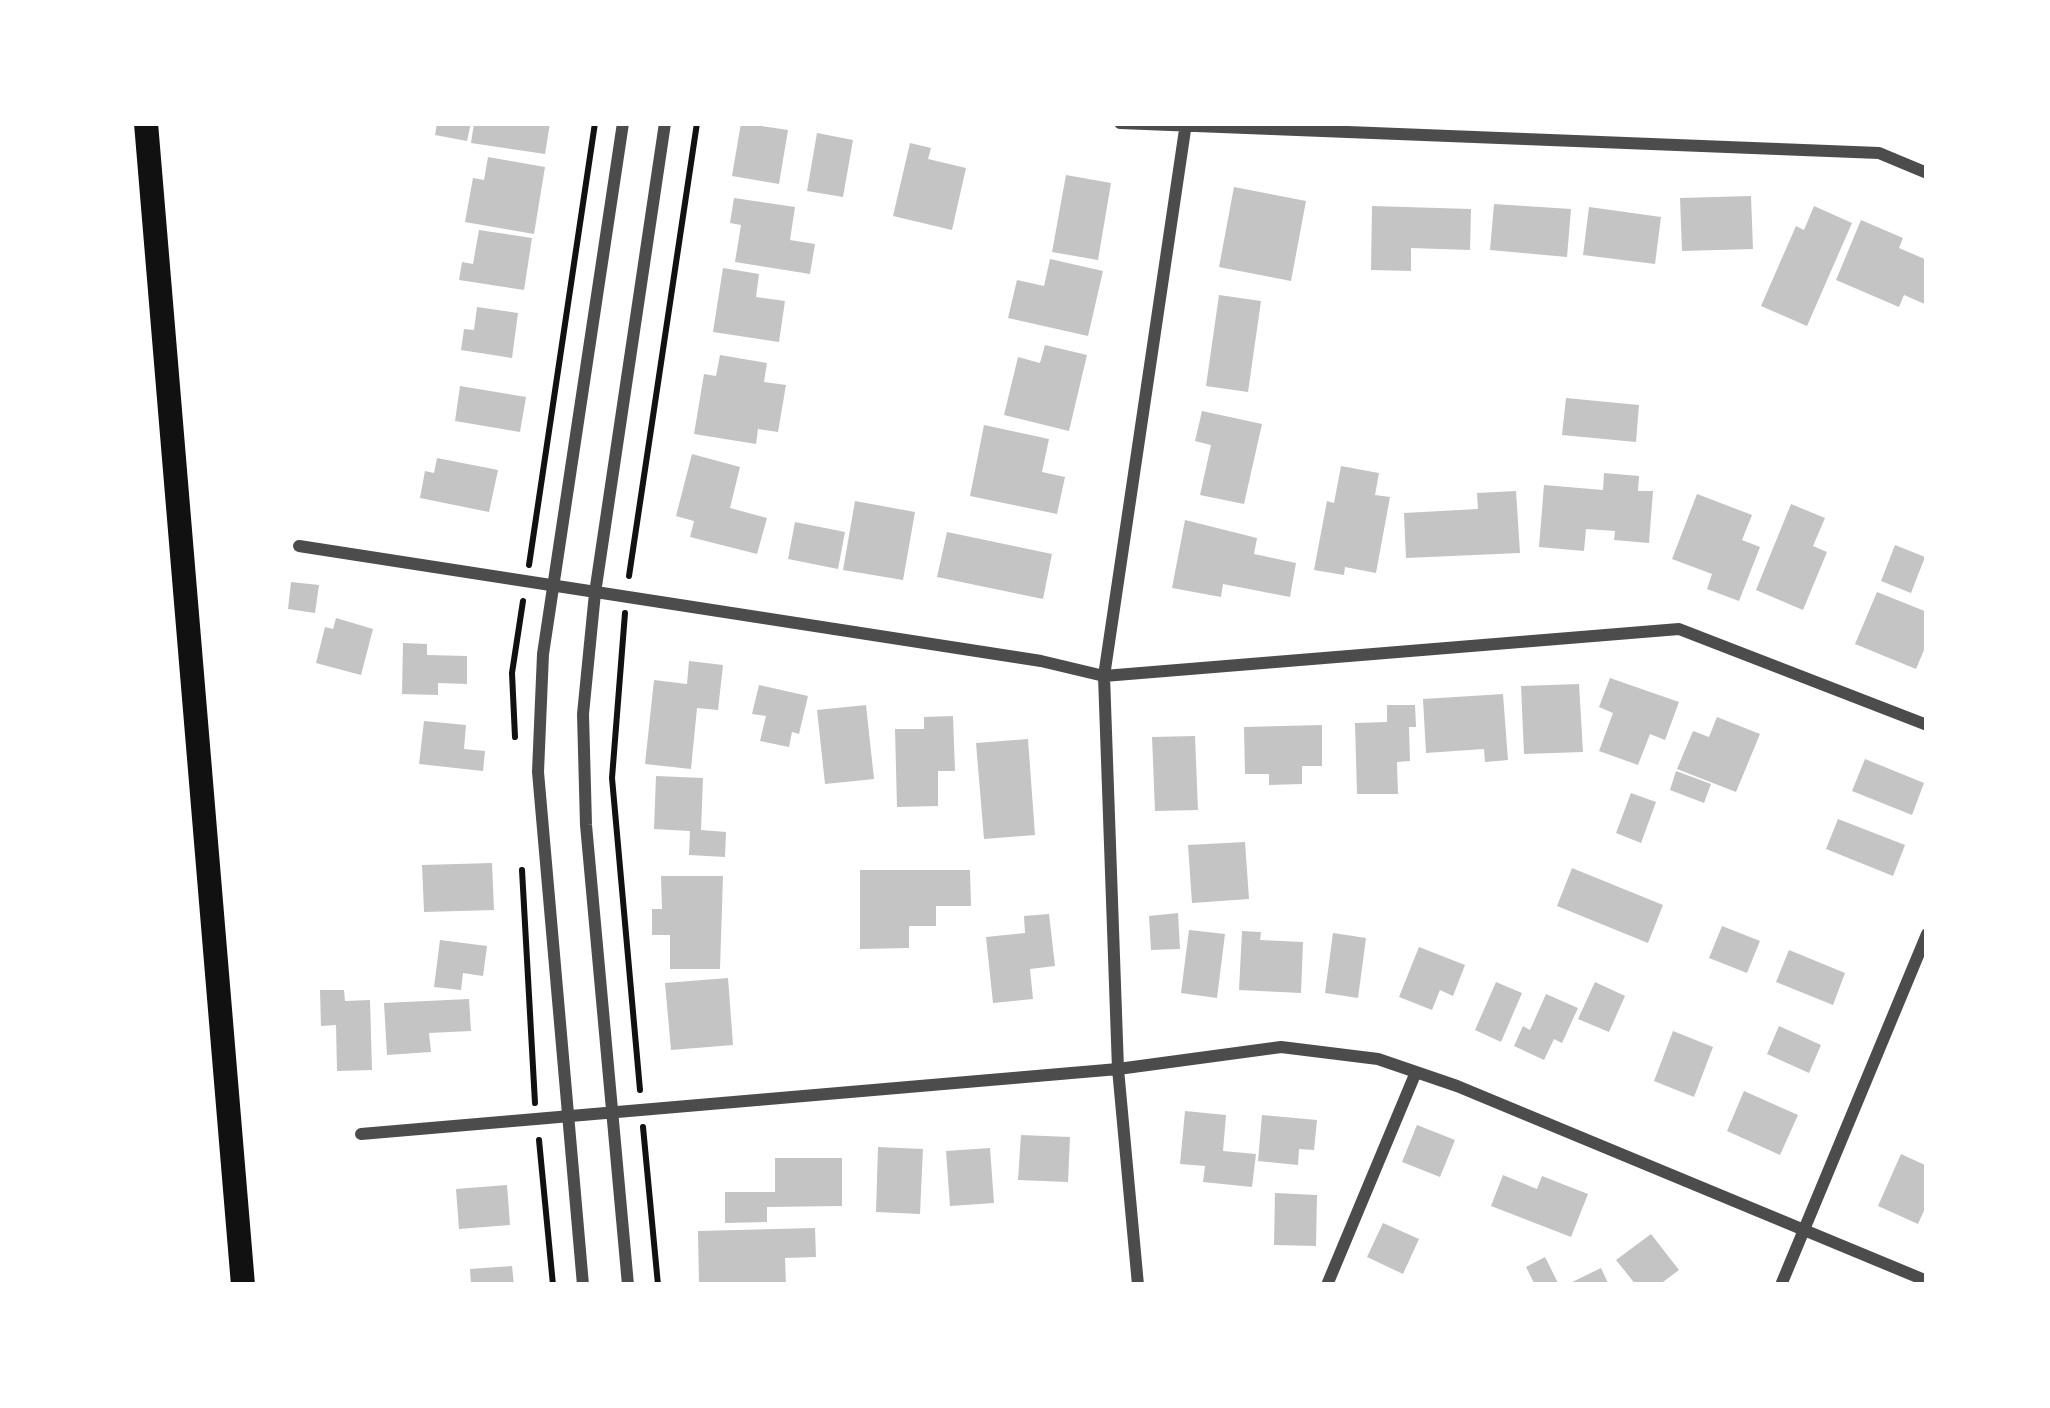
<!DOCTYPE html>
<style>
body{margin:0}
#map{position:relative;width:2050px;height:1408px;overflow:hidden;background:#fff;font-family:"Work Sans",sans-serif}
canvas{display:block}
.frame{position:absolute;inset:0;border:126px solid #fff;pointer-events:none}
</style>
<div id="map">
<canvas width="2050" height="1408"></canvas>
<div class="frame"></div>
</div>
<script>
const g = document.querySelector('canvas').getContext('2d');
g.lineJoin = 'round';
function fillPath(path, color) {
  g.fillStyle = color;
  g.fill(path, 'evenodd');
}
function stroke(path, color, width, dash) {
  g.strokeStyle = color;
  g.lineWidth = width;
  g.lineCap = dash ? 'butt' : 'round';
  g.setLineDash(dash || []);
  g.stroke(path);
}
const building = new Path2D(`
 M437,123H471L467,141L435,135Z
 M474,123H550L545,154L471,143Z
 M741,123L788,130L779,184L732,176Z
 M817,133L853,140L843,197L807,191Z
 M910,143L931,148L928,159L966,168L952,230L893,216Z
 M488,157L545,167L534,234L465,222L473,178L484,180Z
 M1066,175L1111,183L1098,260L1052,252Z
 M1234,187L1306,201L1291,281L1219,267Z
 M1751,196L1753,249L1682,251L1680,198Z
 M734,198L795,207L790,240L815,244L810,274L735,262L741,225L730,223Z
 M1494,204L1571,209L1567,257L1490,250Z
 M1372,206L1471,209L1470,250L1411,248V271L1371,270Z
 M1814,206L1852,223L1807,326L1761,306L1796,226L1804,230Z
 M1589,207L1661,217L1655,264L1583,255Z
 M1861,220L1903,238L1899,248L1927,260V305L1904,295L1899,307L1836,280Z
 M479,230L532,238L524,290L459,280L462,262L473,264Z
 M1050,259L1103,271L1088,336L1008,318L1017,280L1044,286Z
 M723,268L759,274L756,297L785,301L779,342L713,332Z
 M1219,295L1261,301L1248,392L1206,386Z
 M477,307L518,313L512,358L461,350L464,329L474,330Z
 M1045,345L1087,355L1069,431L1004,415L1018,357L1040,363Z
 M720,355L767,363L764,382L786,385L778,432L758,429L756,444L694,434L704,374L716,376Z
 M460,386L526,397L520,432L455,421Z
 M1566,398L1639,405L1636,442L1562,435Z
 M1202,411L1262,424L1244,504L1200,495L1211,445L1195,441Z
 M984,425L1049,439L1042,472L1065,477L1057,514L970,496Z
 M692,454L740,467L730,508L767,518L757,554L690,537L694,521L676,516Z
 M437,458L498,470L489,512L420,498L425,471L434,473Z
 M1341,466L1379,473L1375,495L1390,497L1376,573L1345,567L1344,575L1314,570L1327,501L1334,503Z
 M1604,473L1639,476L1638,491H1653L1649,543L1614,540L1615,531L1586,529L1584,551L1539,547L1544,485L1603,490Z
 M1516,491L1520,553L1406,558L1404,513L1478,509L1477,493Z
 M1697,494L1752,515L1742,540L1760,547L1739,601L1707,589L1712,574L1672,559Z
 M855,501L915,512L903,580L843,570Z
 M1791,504L1825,518L1813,546L1827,552L1803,610L1756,590Z
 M1185,520L1257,538L1254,554L1296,563L1290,597L1223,584L1221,597L1172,588Z
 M795,522L845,532L838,569L788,559Z
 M947,532L1052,554L1043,599L937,577Z
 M1895,545L1925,557L1911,593L1881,581Z
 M291,582L319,585L315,613L288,609Z
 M1877,592L1927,612V643L1916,669L1855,644Z
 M336,618L373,629L361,675L316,663L325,627L333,629Z
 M403,643L427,644V655L467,656V684L438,683V695L402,694Z
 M689,661L723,665L718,710L697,708L691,769L645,764L654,680L687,684Z
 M1610,678L1679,702L1665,740L1650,734L1638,765L1599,751L1613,713L1599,707Z
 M1579,684L1583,752L1524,754L1521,686Z
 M759,685L808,696L799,734L792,732L789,747L760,741L766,716L752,714Z
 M1503,694L1508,760L1485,762L1484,749L1426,753L1423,699Z
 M866,705L874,779L825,784L817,710Z
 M1387,705H1415L1416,727H1409L1410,761L1397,762L1398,794H1357L1355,723L1387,722Z
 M953,716L955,771H938V806L897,807L895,729H924V717Z
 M1717,717L1760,734L1736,792L1677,769L1693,731L1709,737Z
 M424,721L466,725L464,749L485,751L483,771L419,764Z
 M1322,725V766H1302V784L1269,785V774H1245L1244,727Z
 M1195,736L1198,810L1155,811L1152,737Z
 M1028,739L1035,835L984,839L976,743Z
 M1865,759L1924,783L1912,815L1852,791Z
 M1676,771L1711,784L1704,803L1670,790Z
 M656,776L703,778L701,830L726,832L725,857L689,855L690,831L654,829Z
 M1631,793L1656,802L1641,843L1616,833Z
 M1838,819L1905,845L1893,876L1826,849Z
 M1245,842L1249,899L1192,903L1188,845Z
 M492,863L494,910L424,912L422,865Z
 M1572,868L1663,905L1648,943L1557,906Z
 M860,870H970L971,906H936V926H909V948L860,949Z
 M661,876H723L720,969H670V935H652V909H662Z
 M1178,913L1180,949L1151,950L1149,916Z
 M1049,914L1055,966L1030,969L1033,999L993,1003L986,937L1025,933L1024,916Z
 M1722,926L1760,941L1747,973L1709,958Z
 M1189,930L1225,934L1217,998L1181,993Z
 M1242,931L1261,932L1260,940L1303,942L1301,993L1239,990Z
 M1333,933L1366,938L1358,998L1325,993Z
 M440,940L487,946L483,976L463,973L461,990L434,987Z
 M1419,947L1465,965L1453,996L1440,990L1432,1010L1399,997Z
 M1789,950L1845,973L1833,1005L1776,982Z
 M728,978L733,1045L671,1050L665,983Z
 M1496,982L1522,993L1501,1042L1475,1030Z
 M1595,982L1625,996L1609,1032L1578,1019Z
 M320,990H344L345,1001L370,1000L372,1070L337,1071L336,1025L321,1026Z
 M1546,994L1578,1008L1562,1043L1554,1039L1544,1060L1514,1046L1523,1026L1530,1030Z
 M469,999L471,1031L429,1033L431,1052L387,1055L384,1003Z
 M1779,1026L1821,1045L1809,1073L1767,1054Z
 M1673,1031L1713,1047L1694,1097L1654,1081Z
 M1744,1091L1798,1115L1780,1155L1727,1131Z
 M1185,1111L1226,1115L1223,1151L1256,1154L1252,1187L1203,1182L1205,1166L1180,1164Z
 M1262,1115L1317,1120L1314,1150L1299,1149L1298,1165L1258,1161Z
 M1417,1125L1455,1140L1440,1177L1402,1162Z
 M1021,1135L1070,1137L1068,1182L1018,1180Z
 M878,1147L923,1149L920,1214L876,1212Z
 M990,1148L994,1203L950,1206L946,1151Z
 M1901,1154L1927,1166V1204L1918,1224L1878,1206Z
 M775,1158H842V1206L767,1207V1222L725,1223V1192H775Z
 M1503,1175L1537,1189L1542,1176L1588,1194L1571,1237L1491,1206Z
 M507,1185L510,1225L459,1229L456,1189Z
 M1275,1193L1317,1195L1316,1246L1274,1245Z
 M1383,1223L1419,1239L1403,1274L1367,1257Z
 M815,1228L816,1257L785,1258L786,1285H699L698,1231Z
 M1651,1234L1679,1270L1659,1285H1636L1616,1260Z
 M1545,1257L1559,1285H1535L1526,1267Z
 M512,1266L514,1285H471L470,1269Z
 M1601,1268L1609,1285H1566Z`);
const path = new Path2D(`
 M529,565L595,123
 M629,576L697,123
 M625,613L612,778L640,1090
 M515,737L512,673L523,601
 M522,870L535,1103
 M643,1127L658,1285
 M539,1140L553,1285`);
const minor = new Path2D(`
 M1120,123L1879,153L1927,173
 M299,546L1041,661L1104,676L1679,629L1927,725
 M361,1134L1118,1069L1281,1047L1378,1059L1457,1086L1927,1281
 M583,1285L538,772L543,654L623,123
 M628,1285L586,825L583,714L595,593L665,123
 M1138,1285L1118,1069L1104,676L1186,123
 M1327,1285L1416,1072
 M1781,1285L1927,934`);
const trunk = new Path2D(`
 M146,123L243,1285`);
fillPath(building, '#c4c4c4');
stroke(path, '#111', 6);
stroke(minor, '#4c4c4c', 12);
stroke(trunk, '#111', 24);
</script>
